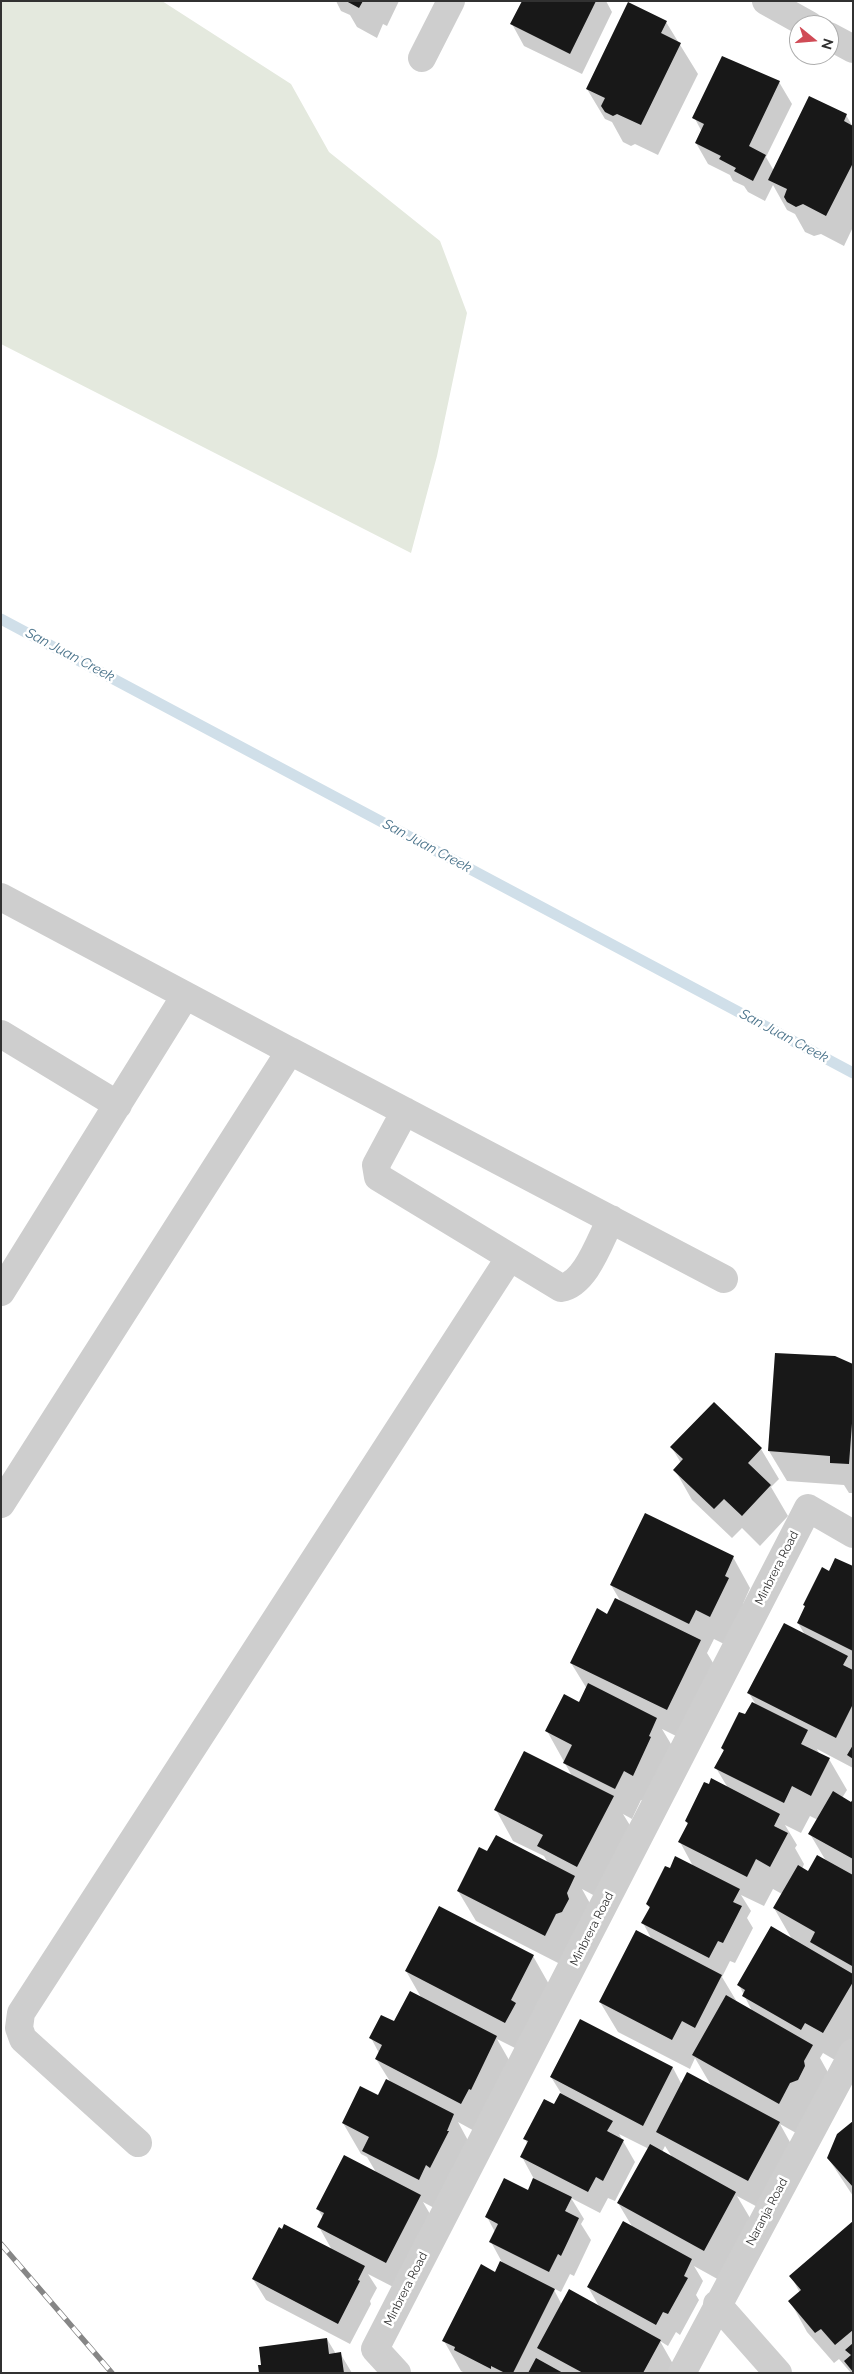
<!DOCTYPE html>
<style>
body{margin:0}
#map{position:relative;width:854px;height:2374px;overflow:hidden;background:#fff;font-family:Raleway,sans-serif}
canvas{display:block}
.frame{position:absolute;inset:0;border:2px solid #313131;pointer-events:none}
.north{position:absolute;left:789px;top:15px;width:50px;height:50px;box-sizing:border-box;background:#fff;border:1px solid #adadad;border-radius:50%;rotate:107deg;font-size:14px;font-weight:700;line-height:20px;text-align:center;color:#313131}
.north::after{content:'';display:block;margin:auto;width:18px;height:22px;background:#d04b56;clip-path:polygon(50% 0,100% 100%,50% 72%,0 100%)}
</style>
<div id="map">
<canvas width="854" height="2374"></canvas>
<div class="frame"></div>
<div class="north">N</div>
</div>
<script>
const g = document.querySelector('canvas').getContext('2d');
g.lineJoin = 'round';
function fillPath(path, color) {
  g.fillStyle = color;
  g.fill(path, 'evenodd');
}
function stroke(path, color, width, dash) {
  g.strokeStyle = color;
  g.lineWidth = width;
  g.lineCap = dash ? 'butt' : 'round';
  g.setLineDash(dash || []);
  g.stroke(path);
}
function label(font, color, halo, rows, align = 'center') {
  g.font = font + ' Raleway,sans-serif';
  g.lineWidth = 5;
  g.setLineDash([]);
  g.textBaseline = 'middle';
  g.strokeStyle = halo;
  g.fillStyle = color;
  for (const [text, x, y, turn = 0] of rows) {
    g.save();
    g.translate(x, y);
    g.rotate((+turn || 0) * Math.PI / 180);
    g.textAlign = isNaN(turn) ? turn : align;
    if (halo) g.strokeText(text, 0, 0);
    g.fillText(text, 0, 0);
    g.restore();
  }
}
const green = new Path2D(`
 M1,1H162L291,84L329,152L440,241L467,313L437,456L411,553L1,344Z`);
const shadow = new Path2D(`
 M336,1H399L387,26L383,24L377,38L357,27L350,15L341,11Z
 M523,1H606L612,12L582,74L524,46L512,24Z
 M666,22L698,74L658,155L635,144L631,146L623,142L612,122L605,119L587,89Z
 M723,57L779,82L792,104L766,157L774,171L846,115L853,127V227L844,246L821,234L814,236L805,232L795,214L787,210L773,185L765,201L748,192L744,186L733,181L730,175L708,164L696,143L702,132L694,117Z
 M853,1365V1493H849L844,1485L787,1481L769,1451Z
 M714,1403L761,1449L779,1479L771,1487L788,1516L760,1546L742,1528L732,1538L692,1500L675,1470L681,1463L672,1448Z
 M733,1557L750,1588L743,1604L745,1609L728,1646L714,1639L707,1653L718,1671L684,1740L662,1729L674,1749L650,1805L641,1800L632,1819L623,1814L631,1827L595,1896L582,1889L592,1907L562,1965L476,1921L458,1891L488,1853L548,1863L544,1856L513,1841L496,1810L572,1776L547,1731L580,1703L587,1689L571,1663L607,1615L621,1602L611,1585Z
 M853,1568V1768L817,1749L820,1755L829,1759L847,1790L842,1798L852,1803L853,1801V2042L840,2063L823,2053L820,2058L830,2076L796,2133L780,2124L796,2153L765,2211L737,2196L753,2223L721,2281L694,2266L703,2281L696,2295L699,2300L680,2335L676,2332L668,2346L660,2341L677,2371L676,2373H465L461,2371L444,2341L503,2264L491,2242L495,2232L487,2217L529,2191L534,2179L522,2157L528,2145L525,2139L555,2105L561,2093L551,2077L581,2021L673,2068L682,2085L712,2087L695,2058L690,2069L618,2032L600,2002L652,1940L643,1923L650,1909L647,1904L670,1870L694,1868L680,1842L688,1825L686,1821L728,1788L716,1768L724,1752L722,1748L756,1705L749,1693L805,1635L798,1623L806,1607L804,1605L830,1573ZM810,1816L818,1820L810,1834L826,1861L808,1873L802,1869L804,1864L795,1848L797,1845L785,1825L801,1833ZM773,1889L782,1894L774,1908L793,1941L739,1985L752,2011L737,2002L722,1977L730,1961L735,1963L753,1928L747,1918L751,1911L741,1895L764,1906ZM619,2134L649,2149L618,2203L633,2228L588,2287L600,2308L562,2305L553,2288L561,2292L570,2274L574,2276L591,2240L581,2224L584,2219L571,2198L600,2213L608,2198L615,2201L635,2162ZM665,2146L672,2157L662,2152Z
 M533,1956L550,1986L523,2052L497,2039L513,2067L478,2133L458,2122L471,2146L436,2209L423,2202L437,2226L403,2292L368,2274L377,2288L370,2301L371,2304L350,2344L266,2300L253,2279L332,2250L319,2227L323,2218L318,2209L377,2174L367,2157L361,2154L343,2123L379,2097L391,2083L376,2059L379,2053L371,2038L394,2023L422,1999L406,1971Z
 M853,2123V2196L828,2158Z
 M853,2223V2373H851L839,2359L834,2363L807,2332L790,2301L800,2293L791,2276Z
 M327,2339L336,2354L340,2353L352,2373H260Z`);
const stream = new Path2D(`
 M1,619L853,1073`);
const building = new Path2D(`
 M346,1H363L359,8Z
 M522,1H596L570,54L510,24Z
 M628,2L667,21L661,33L681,43L641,125L617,114L613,116L605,112L601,106L605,98L586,89Z
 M722,56L780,81L749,146L766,155L753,181L734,171L736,168L719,159L721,156L695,143L704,124L692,118Z
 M809,96L847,114L844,121L853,126V163L826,216L803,204L796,207L787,202L784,197L787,189L768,180Z
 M775,1353L835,1356L853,1364V1410L849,1464L830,1463V1456L768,1451Z
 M714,1402L762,1448L748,1463L771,1485L742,1516L724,1499L714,1509L673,1470L683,1459L670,1447Z
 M645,1513L734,1556L725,1576L729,1578L710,1617L696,1610L689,1624L610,1585Z
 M835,1558L853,1566V1651L797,1623L805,1606L803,1605L822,1567L829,1571Z
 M615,1598L701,1640L667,1710L570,1663L597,1608L607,1614Z
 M784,1623L848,1656L843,1665L853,1670V1704L836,1738L747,1693Z
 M588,1683L657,1718L649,1736L651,1737L633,1776L624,1771L615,1789L563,1763L572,1745L545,1731L564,1694L579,1702Z
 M752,1702L808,1730L801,1744L830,1758L811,1796L792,1786L784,1803L714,1768L724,1750L721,1748L739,1712L745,1714Z
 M853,1745V1759L847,1755Z
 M524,1751L614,1796L577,1867L537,1846L543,1835L494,1810Z
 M711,1778L780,1814L774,1826L788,1833L770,1867L756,1859L747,1877L678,1842L688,1823L685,1821L704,1782L709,1784Z
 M833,1791L851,1802L853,1799V1859L808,1834Z
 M496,1835L575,1876L567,1893L569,1899L562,1912L556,1914L545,1936L457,1891L479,1847L487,1851Z
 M817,1855L853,1875L852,1966L810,1942L815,1932L773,1908L798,1865L808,1871Z
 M675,1856L740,1889L733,1902L742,1906L723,1943L718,1941L709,1958L641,1923L650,1907L646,1904L665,1866L670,1868Z
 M439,1906L534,1955L511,2000L516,2003L505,2023L405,1971Z
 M771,1926L853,1974V1982L823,2033L805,2023L801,2030L742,1996L745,1990L737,1985Z
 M636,1930L722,1975L695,2028L682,2021L672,2040L599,2002Z
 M410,1991L497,2036L471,2090L469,2089L461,2104L375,2059L382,2045L369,2038L381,2015L394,2021Z
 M726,1995L813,2045L804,2061L805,2066L798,2080L790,2083L779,2104L692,2055Z
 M580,2019L673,2067L643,2126L550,2077Z
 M687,2072L780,2122L748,2181L656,2132Z
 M386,2079L454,2114L447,2131H449L430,2168L426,2165L419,2180L362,2151L369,2137L342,2123L360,2086L378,2095Z
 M560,2093L613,2121L607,2131L624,2140L603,2181L596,2177L588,2192L520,2157L528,2141L523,2139L544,2099L554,2104Z
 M853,2121V2187L827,2158L837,2134Z
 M650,2144L736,2192L704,2251L617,2203Z
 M344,2155L421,2195L386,2263L317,2227L324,2213L316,2209Z
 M504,2178L528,2190L533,2178L572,2197L565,2211L579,2218L561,2256L558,2254L549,2272L489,2242L498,2224L485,2217Z
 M623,2221L692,2259L684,2276L688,2278L668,2314L663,2312L656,2325L587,2287Z
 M853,2221V2330L835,2345L821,2329L815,2333L788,2301L801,2290L789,2276Z
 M284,2224L365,2266L358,2280L360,2281L338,2324L252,2279L279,2227L282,2229Z
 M500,2261L555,2289L513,2373H505L491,2366V2369L454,2350L455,2347L442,2341L481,2264L495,2272Z
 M569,2289L661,2340L643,2373H583L537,2348Z
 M327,2338L329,2354L341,2352L344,2373H259L258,2365H261L259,2347Z
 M853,2343V2372L844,2361L851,2355L845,2350Z
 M536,2358L563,2373H528Z`);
const minor = new Path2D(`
 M766,1L809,25
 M829,36L853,49
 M422,58L451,1
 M1,897L290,1051L1,1504
 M1,1034L118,1105
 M290,1051L724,1279
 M405,1111L376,1165L378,1177L561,1288C586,1284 600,1240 611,1219
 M1,1292L185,996
 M138,2143L23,2039L19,2028L21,2013L510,1257
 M717,2304L778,2373
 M397,2373L375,2349L808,1508L853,1534
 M682,2373L853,2053`);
const rail = new Path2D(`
 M1,2244L112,2373`);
const streetNames = [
 ["Minbrera Road",777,1568,-63],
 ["Minbrera Road",592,1929,-63],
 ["Naranja Road",767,2212,-62],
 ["Minbrera Road",406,2289,-63]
];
const waterNames = [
 ["San Juan Creek",70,655,28],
 ["San Juan Creek",427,846,28],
 ["San Juan Creek",784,1036,28]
];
fillPath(green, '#e4e9de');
fillPath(shadow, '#0003');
stroke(stream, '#d0dfe9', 11);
fillPath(building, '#181818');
stroke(minor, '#cecece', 28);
stroke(rail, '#868686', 5.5);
stroke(rail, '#fff', 4, [11]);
label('12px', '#313131', '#fff', streetNames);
label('italic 14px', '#487189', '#fff', waterNames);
</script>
